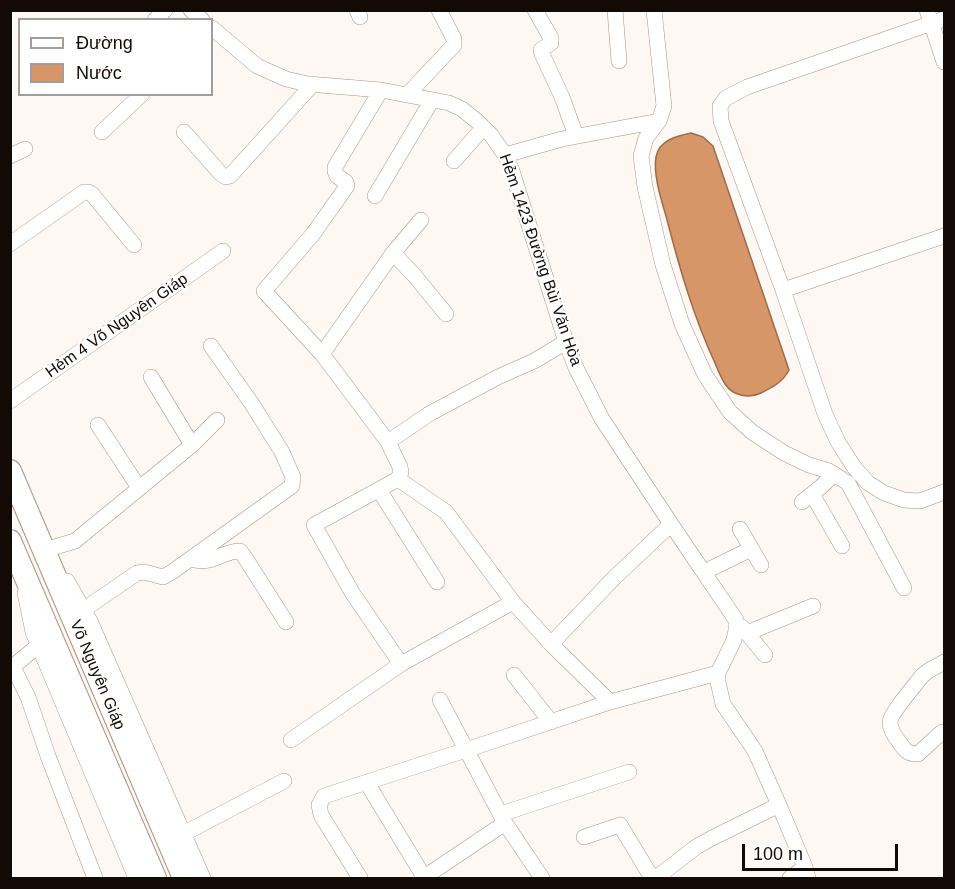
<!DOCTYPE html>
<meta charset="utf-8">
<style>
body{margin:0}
#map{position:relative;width:955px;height:889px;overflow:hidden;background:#fdf8f4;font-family:Arial,sans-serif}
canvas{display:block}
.frame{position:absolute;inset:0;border:12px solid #120a05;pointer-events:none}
.legend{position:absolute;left:18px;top:18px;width:195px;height:78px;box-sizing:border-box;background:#fff;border:2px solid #a09d9b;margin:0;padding:8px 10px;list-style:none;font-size:18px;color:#120a05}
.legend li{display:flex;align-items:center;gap:12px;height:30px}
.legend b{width:30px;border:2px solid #a09d9b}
.scale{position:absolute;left:742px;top:844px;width:156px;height:27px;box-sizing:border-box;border:3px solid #120a05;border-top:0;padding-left:8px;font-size:18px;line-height:21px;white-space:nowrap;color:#120a05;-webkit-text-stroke:4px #fff;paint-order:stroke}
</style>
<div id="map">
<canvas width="955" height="889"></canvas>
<div class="frame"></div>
<ul class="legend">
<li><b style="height:8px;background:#fff"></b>Đường</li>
<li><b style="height:16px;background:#d69667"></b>Nước</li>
</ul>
<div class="scale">100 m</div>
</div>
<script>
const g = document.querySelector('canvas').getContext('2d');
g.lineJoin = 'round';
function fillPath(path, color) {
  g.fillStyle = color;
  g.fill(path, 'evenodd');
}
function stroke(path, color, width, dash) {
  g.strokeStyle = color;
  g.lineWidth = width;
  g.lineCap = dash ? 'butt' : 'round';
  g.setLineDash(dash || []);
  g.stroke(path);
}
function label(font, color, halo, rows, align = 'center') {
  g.font = font + ' Arial,sans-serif';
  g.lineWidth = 4.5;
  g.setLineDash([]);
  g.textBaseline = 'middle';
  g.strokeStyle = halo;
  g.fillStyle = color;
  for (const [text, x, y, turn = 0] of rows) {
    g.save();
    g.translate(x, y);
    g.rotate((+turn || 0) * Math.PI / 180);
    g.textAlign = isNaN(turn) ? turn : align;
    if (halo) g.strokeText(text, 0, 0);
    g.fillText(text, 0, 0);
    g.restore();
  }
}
const water = new Path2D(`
 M691,133L703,137L713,146L789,370C783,382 773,387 761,393C749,399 733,396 725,384C721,378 718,370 715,363C693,316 679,266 666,216C661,199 653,174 656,157C659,140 677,136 691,133Z`);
const minor = new Path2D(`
 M191,10L202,20
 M357,10L360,17
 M535,10L551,38V43L541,50L542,54L562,97L576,136
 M615,10L619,61
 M654,10L664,106L659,121L646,138L641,156L645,187L663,265L682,324L705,375L730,412L752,432L784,453L809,465L829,471L848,483L904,588
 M927,10L944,62
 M944,19L747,87L726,98L720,106L721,121L783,290L825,414L838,442L854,467L868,483L884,493L904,500L920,501L944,492
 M155,20L165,10
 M212,28L257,66L286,79L308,84L381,90L449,103L462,109L478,122L491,135L505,155L511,168L566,342L576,368L602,419L671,524L736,620V630L734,640L718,673V682L723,704L755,751L779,805L805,867L808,878
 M381,90L335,167V171L337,176L346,182L347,186L313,234L264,291L322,354L388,442L400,467L401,472L398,479L446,512L513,602L551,644L610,702
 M407,95L454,45V39L439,10
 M102,132L142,94
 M184,132L221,174L226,177L230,176L313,84
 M505,155L562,139L659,121
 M10,156L25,149
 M454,161L483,128
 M375,196L432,100
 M10,244L84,192H88L92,194L134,245
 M393,253L414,275L446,314
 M783,290L944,236
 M322,354L393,253L421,220
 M151,377L192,445
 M10,401L223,251
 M98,425L139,488
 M388,442L429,414L498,377L534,361L566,342
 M398,479L314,525L353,594L401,664
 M379,490L437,582
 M812,494L842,546
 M802,502L822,486L834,474
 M740,529L761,565
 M48,549L75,541L192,445L217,420
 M191,559C211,566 222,551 240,551L244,556L286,622
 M704,572L751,549
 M67,581L90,621L203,878
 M25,593L33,632L136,878
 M83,610L137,573L144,572L163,577L172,572L292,486L293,477L282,452L252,404L211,346
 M742,627L765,655
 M747,633L813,606
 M551,644L613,579L671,524
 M13,667L28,697L48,756L95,878
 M10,669L39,645
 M514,675L551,722
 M440,700L505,823L542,878
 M942,732L918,754C908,754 905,751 900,743C895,737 890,729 890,722C890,714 916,684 922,676L928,671L944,662
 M291,740L401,664L513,602
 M367,783L424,877
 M501,814L629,772
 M183,834L284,781
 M584,837L620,825L652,878
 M360,878L321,815L319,805L324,796L466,750L610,702L718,673
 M423,878L505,823
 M656,878L696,847L712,838L779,805
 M790,878L805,867`);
const highway = new Path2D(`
 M10,471L184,878
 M10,541L155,878`);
const streetNames = [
 ["Hẻm 1423 Đường Bùi Văn Hòa",540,260,71],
 ["Hẻm 4 Võ Nguyên Giáp",117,326,-35],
 ["Võ Nguyên Giáp",97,675,67]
];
fillPath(water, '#d69667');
stroke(water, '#9b6c4a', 1.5);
stroke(minor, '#ad9382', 16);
stroke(highway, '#ad9382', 24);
stroke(minor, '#fff', 15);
stroke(highway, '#fff', 22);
label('16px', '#120a05', '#fff', streetNames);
</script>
